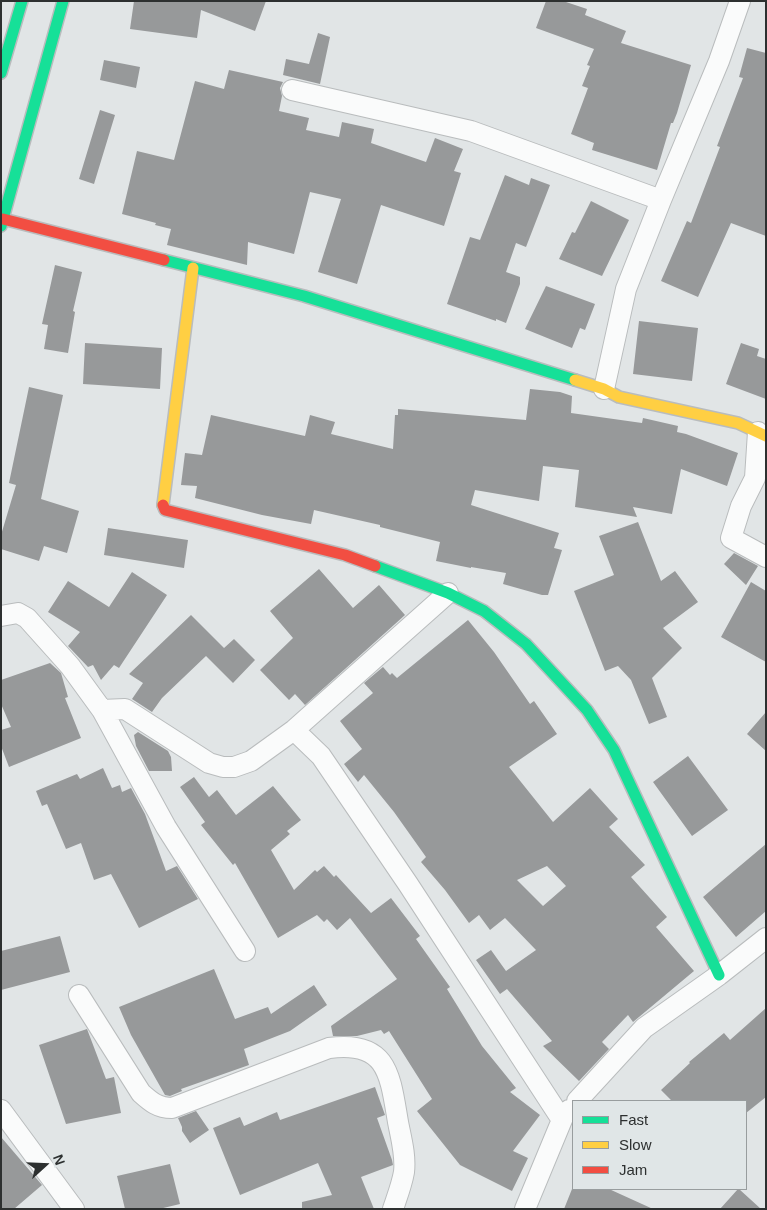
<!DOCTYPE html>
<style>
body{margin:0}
#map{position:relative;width:767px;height:1210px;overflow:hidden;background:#e1e5e6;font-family:Helvetica,sans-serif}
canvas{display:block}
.frame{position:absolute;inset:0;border:2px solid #2d3030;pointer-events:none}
.legend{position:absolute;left:572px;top:1100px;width:175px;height:90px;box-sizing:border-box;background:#e0e6e7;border:1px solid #989d9e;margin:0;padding:6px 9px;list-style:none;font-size:15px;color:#2d3030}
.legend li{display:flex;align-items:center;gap:10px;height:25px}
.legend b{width:25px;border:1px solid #989d9e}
.north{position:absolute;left:20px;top:1140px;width:50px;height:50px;-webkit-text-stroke:4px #e0e6e7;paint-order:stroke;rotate:70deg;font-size:14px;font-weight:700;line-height:20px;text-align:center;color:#2d3030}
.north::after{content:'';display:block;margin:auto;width:18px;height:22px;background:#2d3030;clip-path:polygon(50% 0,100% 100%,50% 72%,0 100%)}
</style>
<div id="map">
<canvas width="767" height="1210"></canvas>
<div class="frame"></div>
<ul class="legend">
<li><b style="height:6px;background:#16e098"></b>Fast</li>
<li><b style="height:6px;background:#ffcf43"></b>Slow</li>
<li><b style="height:6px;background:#f24e42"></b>Jam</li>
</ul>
<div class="north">N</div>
</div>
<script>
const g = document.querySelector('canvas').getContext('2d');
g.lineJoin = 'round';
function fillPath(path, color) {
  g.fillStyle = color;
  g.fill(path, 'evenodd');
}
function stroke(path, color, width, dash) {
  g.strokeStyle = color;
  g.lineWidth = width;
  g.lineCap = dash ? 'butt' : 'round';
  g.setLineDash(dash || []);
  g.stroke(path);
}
const building = new Path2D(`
 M134,1H266L255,31L201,10L197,38L130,29Z
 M546,1H563L587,9L585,15L626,31L621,43L691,65L677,113L673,123H671L657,170L592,150L594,143L571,134L588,88L582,86L590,66L587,65L594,49L536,28Z
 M318,33L330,37L320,84L283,75L286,59L309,64Z
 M747,48L766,53V236L731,223L698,297L661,281L687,221L691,223L720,147L717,146L743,78L739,77Z
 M104,60L140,67L136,88L100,80Z
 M229,70L283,82L280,88L282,96L279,111L309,118L306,130L339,137L342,122L374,129L371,143L426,162L435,138L463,149L454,171L461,173L444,226L381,205L357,284L318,272L341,199L310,192L294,254L248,242L247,265L167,245L171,229L155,225L156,223L122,214L137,151L174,160L195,81L224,89Z
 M100,110L115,115L94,184L79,179Z
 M505,175L529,185L531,178L550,185L526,247L516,243L506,272L520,277V284L506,323L496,319V321L447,304L470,237L480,240Z
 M591,201L629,220L602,276L559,259L572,232L575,233Z
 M55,265L82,272L73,311L75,312L68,353L44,349L48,325L42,324Z
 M546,286L595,304L585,330L580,328L572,348L525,329Z
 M639,321L698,328L692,381L633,374Z
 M85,343L162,348L160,389L83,384Z
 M741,343L759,349L757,356L766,359V399L726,384Z
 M29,387L63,395L41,499L79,511L67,553L44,546L39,561L1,549V535L16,485L9,483Z
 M530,389L560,392L572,396L571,413L642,423L643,418L678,426L677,432L686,434L738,453L727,486L681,469L672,514L633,507L637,517L575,507L579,470L543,466L539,501L475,490L471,505L559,533L554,548L562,550L548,595H542L503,584L506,573L471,567V568L436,561L440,542L380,527V525L314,510L311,524L262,515L195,498L197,486L181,485L185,453L202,455L211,415L305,436L310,415L335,422L331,434L393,449L395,415H398V409L526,420Z
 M638,522L661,581L675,571L698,602L663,628L682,648L652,678L667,717L649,724L631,680L618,666L605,671L574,591L614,575L599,536Z
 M108,528L188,540L184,568L104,555Z
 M734,553L758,566L746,585L724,564Z
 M319,569L353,608L379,585L405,615L305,705L295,694L289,700L260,670L293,638L270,611Z
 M132,572L167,595L119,668L114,665L101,680L93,665L88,667L68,646L80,632L48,612L68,581L109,607Z
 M751,582L766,591V662L721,637Z
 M191,615L224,648L234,639L255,660L233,683L206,656L162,698L152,712L132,699L143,683L129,674Z
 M468,620L494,652L530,704L534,701L557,734L509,767L553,822L590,788L618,819L609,827L645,865L631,877L667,917L656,927L694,971L633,1022L628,1015L602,1042L609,1049L579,1081L543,1046L552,1041L507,989L500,994L476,960L491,950L506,971L536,950L505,918L490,930L479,915L469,923L445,890L421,862L426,857L394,812L364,775L358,782L344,764L362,749L340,721L373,693L364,683L383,667L390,675L392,673L397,678ZM547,866L566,886L543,906L517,880Z
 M50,663L61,673L68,697L65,698L81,738L9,767L1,746V730L11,727L1,704V680Z
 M766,712V751L747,734Z
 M138,732L168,751L171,757L172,771H149L136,746L134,735Z
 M688,756L728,810L692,836L653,782Z
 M103,768L112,788L120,785L122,792L131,788L145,814L166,871L177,866L198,899L139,928L111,874L94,880L81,843L66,849L47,804L42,806L36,791L77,774L80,779Z
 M194,777L209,797L217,790L236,815L273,786L301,820L287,831L290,834L271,850L294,890L315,870L317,872L324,866L334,877L336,875L371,913L391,898L420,936L416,939L450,987L447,989L482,1046L516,1088L510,1092L540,1115L513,1151L528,1158L512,1191L460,1165L417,1111L432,1099L389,1031L384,1034L381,1030L357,1036H333L331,1026L397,979L350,918L337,930L327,919L324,922L317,915L278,938L235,863L233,865L201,825L205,822L180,787Z
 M766,844V911L736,937L703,897Z
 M60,936L70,972L1,990V951Z
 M214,969L235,1019L268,1007L271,1014L314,985L327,1005L290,1031L244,1049L249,1065L181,1089L182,1091L170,1096L165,1095L131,1035L119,1007Z
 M766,1008V1097L746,1113V1101H672L661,1090L690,1063L689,1062L724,1033L730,1040Z
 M87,1029L106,1079L114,1077L121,1113L66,1124L39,1045Z
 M375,1087L385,1115L377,1118L392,1160L393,1165L361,1177L374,1209H302V1202L332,1195L318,1163L240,1195L213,1128L240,1117L244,1126L277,1112L280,1120Z
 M196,1111L209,1130L190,1143L182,1131V1127L178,1118Z
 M1,1137L42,1185L14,1209H1Z
 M170,1164L180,1204L159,1209H125L117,1176Z
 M572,1189H609L653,1209H564Z
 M738,1189H739L761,1209H720Z`);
const street = new Path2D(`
 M292,90L471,131L661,200
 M604,389L626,289L661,200L719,61L740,1
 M758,432L755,478L741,506L731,538L766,557
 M1,616L18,613L27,618L70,666L102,710L166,827L245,951
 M102,710L125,709L209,763L223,767H234L251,761L294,730L448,593
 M294,730L321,756L408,884L562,1120
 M79,995L141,1093C151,1102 158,1108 172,1108L329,1048C388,1040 390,1075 398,1122C401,1138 406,1155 404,1172C402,1184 397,1197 393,1209
 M577,1101L644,1028L719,975L766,938
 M1,1110L74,1209
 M525,1209L564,1115L569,1110`);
const fast = new Path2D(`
 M1,73L22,1
 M1,226L63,1
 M164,260L304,296L575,380
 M375,566L448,593L484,611L526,644L587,710L614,750L719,975`);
const slow = new Path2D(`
 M575,380L604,389L619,397L738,423L766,436
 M163,505L193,268`);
const jam = new Path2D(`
 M3,219L164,260
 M163,505L165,510L345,555L375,566`);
fillPath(building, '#97999a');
stroke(street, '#b9bcbd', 22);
stroke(fast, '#b9bcbd', 14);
stroke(slow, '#b9bcbd', 14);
stroke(jam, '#b9bcbd', 14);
stroke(street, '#fafbfb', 20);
stroke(fast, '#16e098', 11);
stroke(slow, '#ffcf43', 11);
stroke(jam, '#f24e42', 11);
</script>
